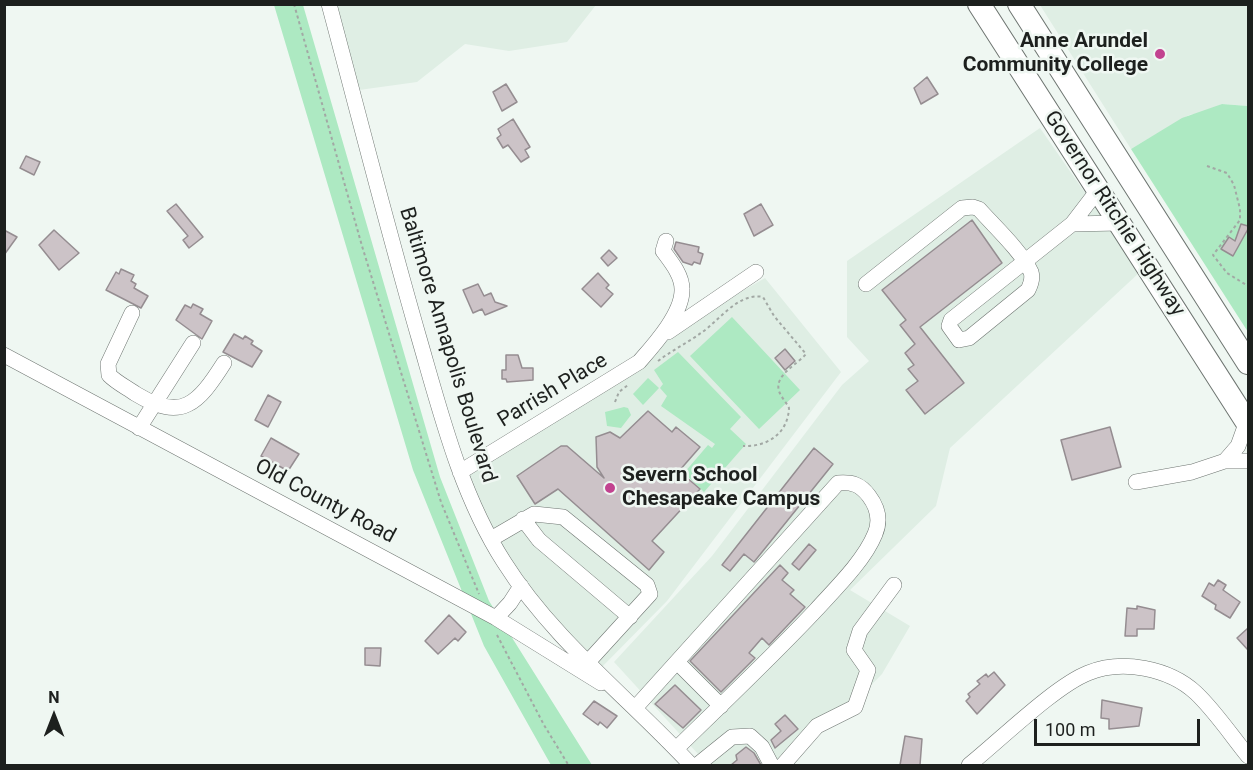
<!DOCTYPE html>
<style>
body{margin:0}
#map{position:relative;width:1253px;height:770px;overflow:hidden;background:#eff7f2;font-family:Roboto,sans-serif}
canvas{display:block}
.frame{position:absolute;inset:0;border:6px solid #1d201e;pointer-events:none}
.north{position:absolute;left:24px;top:686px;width:60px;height:60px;-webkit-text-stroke:4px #eff7f2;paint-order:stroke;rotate:0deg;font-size:16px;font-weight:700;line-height:24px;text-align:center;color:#1d201e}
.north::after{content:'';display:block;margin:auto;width:21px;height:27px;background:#1d201e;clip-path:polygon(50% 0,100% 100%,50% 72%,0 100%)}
.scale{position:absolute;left:1034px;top:719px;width:166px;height:27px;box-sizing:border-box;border:3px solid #1d201e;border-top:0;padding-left:8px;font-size:18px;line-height:21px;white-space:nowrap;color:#1d201e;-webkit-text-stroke:4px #eff7f2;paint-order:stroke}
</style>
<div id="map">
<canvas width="1253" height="770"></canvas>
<div class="frame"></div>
<div class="north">N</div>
<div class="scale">100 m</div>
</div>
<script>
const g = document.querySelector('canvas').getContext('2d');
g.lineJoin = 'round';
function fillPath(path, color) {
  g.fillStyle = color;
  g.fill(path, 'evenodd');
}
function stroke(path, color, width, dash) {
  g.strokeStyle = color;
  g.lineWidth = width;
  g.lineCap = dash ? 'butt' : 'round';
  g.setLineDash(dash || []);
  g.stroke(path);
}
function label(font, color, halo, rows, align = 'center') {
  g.font = font + ' Roboto,sans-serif';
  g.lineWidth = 5;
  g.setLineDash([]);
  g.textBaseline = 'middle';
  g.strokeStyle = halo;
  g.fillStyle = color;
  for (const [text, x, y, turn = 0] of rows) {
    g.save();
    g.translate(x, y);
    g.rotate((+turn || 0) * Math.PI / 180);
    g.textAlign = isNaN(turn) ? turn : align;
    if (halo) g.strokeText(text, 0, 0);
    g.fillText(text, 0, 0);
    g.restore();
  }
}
const built = new Path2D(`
 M329,5H596L567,42L509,51L465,44L417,82L352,91Z
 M1040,5H1248V106L1222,104L1205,112L1189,115L1131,149Z
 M1040,128L1140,272L950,448L936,506L850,590L910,626L882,674L836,721L782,765L709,766L614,662L712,556L842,385L869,361L847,337V261Z
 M765,278L841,372L667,601L598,671L524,591L460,472L612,381L661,338Z`);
const green = new Path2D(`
 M274,5H303L440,477L489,601L592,765H551L484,646L413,470Z
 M1222,104L1248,106V332L1131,149L1182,118Z
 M732,317L800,390L759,429L690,356Z
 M678,352L741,417L730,429L746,444L704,492L684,473L708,445L712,448L715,444L661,406L667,396L660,388L663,384L654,370Z
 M648,378L659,388L643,405L633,394Z
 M624,407L628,408L631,415L621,428L607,426L605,412Z`);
const building = new Path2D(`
 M927,77L938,94L921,104L914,88Z
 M506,84L517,102L502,111L493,92Z
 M513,119L530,147L525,150L529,157L521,162L508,145L503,148L497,138L501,135L498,129Z
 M26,156L40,162L34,175L20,168Z
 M176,204L203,237L189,248L183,240L188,236L167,211Z
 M761,204L773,225L754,236L744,214Z
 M972,220L1002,263L920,327L964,383L925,414L906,390L918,381L908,369L914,365L905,353L915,344L900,325L906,320L882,290Z
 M1241,224L1248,226V229L1233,256L1221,249L1229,237L1235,241Z
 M4,230L17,237L4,255Z
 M54,230L79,253L59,270L39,245Z
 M676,242L699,247L698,252L703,254L700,264L694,262L692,265L683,262L674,249Z
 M609,250L617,258L608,266L601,258Z
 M121,269L134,275L131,281L136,284L134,288L148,296L141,308L106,290L116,272L119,274Z
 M598,273L609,285L606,288L613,294L601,307L582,289Z
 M478,284L484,296L491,293L495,302L507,306L485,315L482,309L473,313L463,290Z
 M193,304L203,309L200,314L212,321L202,339L176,320L185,305L191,308Z
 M234,334L243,339L245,336L253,341L251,344L262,351L252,367L223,352Z
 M785,349L795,361L785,370L775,358Z
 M506,355H518L522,368H533V380L507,382L506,379H502V370H506Z
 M268,395L281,402L268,427L255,420Z
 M648,411L672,432L676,427L700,447L679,471L700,489L652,541L664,552L649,570L558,489L535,504L517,476L561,446H567L604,478L597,467L596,437L610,432L620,438Z
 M1110,427L1121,467L1072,480L1061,440Z
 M271,438L299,454L288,471L261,456Z
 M814,448L833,464L754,562L744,554L730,571L722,565Z
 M809,544L816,550L799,570L792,564Z
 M780,565L788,573L782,580L794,590L790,594L805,607L769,645L762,638L749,653L755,658L721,692L690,661Z
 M1218,580L1226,585L1223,590L1240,602L1230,618L1215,609L1216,605L1202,596L1209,583L1214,586Z
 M1137,606L1155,610L1154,629H1137V636H1125L1127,608L1137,609Z
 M449,615L466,632L458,641L455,638L438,654L425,641Z
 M1248,628V650L1237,638Z
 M365,648H381L380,666L365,665Z
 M994,672L1005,685L977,714L966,701L970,697L968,694L980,684L977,681L986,674L988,677Z
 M675,685L701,710L683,728L655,704Z
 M1102,700L1142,708L1139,726L1109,729V719L1101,718Z
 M594,701L617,716L607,728L600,722L598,725L583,714Z
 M785,715L798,729L775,748L771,740L781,731L775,724Z
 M905,736L922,739L920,765H900Z
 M746,747L754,753L761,765H731L737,760L736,755Z`);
const path = new Path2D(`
 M294,4L362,246L441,502L479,594
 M1207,166L1227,173L1234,185L1240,209V220L1213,255L1227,273L1248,286
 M658,361C671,351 687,343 701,333C719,321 738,292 763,297L774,316L806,354C798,364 774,375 779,391C781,397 786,402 789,408C788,433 768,447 743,446
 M615,402L619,392L628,385
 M497,635L544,725L569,766`);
const minor = new Path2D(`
 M329,4C359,116 387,227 419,338C441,414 461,495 504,562C553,640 630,699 692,766
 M1072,224L1119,223
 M866,284L962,208L973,207L979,209C994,226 1022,252 1031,272C1033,278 1031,284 1028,290L969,338L959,340L949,326L951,320L1072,224L1098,190
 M132,313L108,364L109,375C117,383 126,387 136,394C182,422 198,404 224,363
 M668,332L756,272
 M4,355L496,618L601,683
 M1247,421L1238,446L1225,461H1248
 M139,428L193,343
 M460,472L639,362C654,345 683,313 682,289C682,275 671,262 663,251L666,241
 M1136,482L1192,472L1225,461
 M523,519L539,540L630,617
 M491,539L534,514L563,517L647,585L650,594L588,662
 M496,618L510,603L521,586
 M677,662L721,706
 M636,707L838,483C852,482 860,484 869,496C878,508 881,520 875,534C864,561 835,589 816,610C771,658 723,703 676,749
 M969,765C999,741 1055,686 1088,673C1122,659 1169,668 1196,693C1215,711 1231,735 1248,756
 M696,766L732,737L750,736L762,747L772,766
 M782,766L817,726L855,707L868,670L854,650L860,631L894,585`);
const highway = new Path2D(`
 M979,4L1248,424
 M1019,4L1248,363`);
const markers = [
 [1160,54,6,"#c24390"],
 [610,488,6,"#c24390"]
];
const poiNames = [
 ["Anne Arundel",1148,42],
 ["Community College",1148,66],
 ["Severn School",622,476,"left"],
 ["Chesapeake Campus",622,500,"left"]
];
const streetNames = [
 ["Governor Ritchie Highway",1114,214,57],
 ["Baltimore Annapolis Boulevard",447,345,73],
 ["Parrish Place",553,391,-31],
 ["Old County Road",325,502,28]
];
fillPath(built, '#dfeee4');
fillPath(green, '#ade9c2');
fillPath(building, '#ccc3c7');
stroke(building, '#958d91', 1.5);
stroke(minor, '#6e7571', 16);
stroke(highway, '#6e7571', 24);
stroke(path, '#a2a8a4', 2, [3, 3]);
stroke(minor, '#fff', 15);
stroke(highway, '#fff', 22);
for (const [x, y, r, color] of markers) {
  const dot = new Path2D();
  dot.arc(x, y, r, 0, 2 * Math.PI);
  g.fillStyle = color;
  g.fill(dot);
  stroke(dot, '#eff7f2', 2);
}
label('bold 21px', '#1d201e', '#eff7f2', poiNames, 'right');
label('21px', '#1d201e', '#eff7f2', streetNames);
</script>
